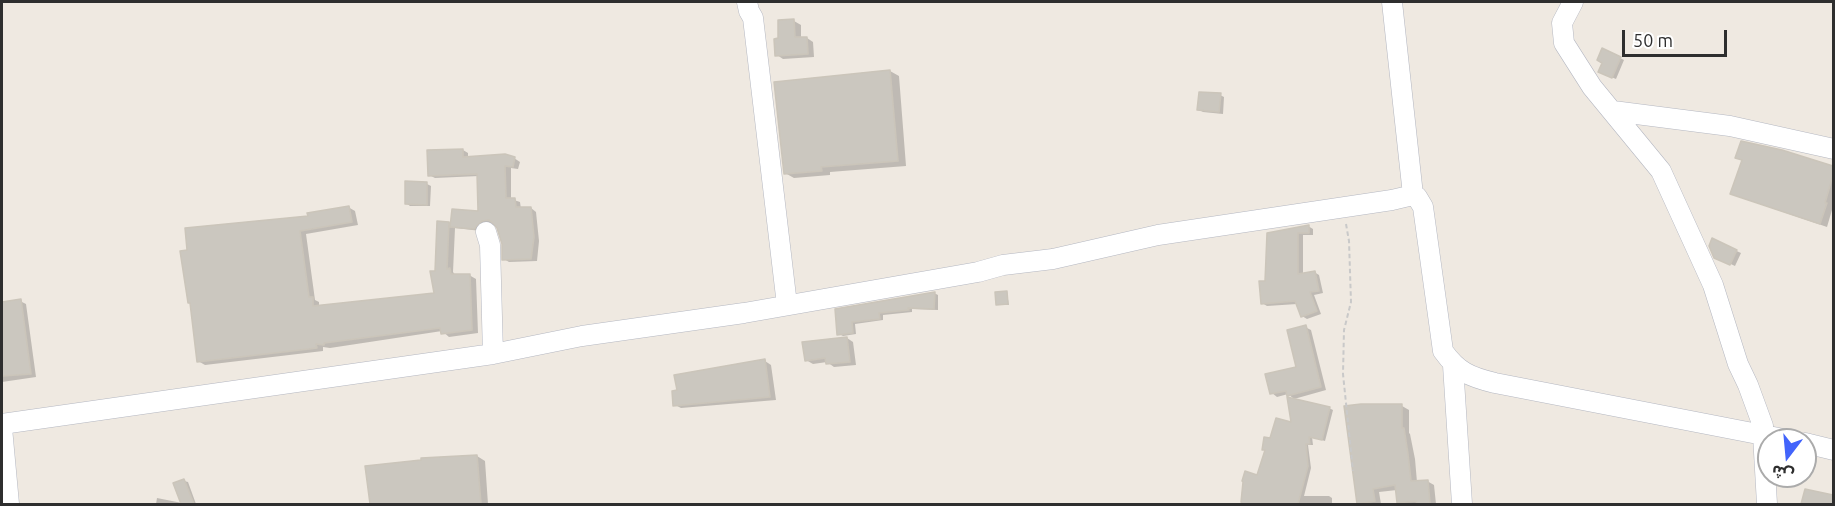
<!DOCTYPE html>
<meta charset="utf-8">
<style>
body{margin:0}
#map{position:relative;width:1835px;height:506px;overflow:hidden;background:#efe9e1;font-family:Ubuntu,"Noto Sans Arabic",sans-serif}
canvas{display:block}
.frame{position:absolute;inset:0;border:3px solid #2e2e2e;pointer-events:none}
.north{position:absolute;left:1757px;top:428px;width:60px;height:60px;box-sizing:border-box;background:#fff;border:2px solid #ababab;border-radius:50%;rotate:196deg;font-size:16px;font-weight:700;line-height:24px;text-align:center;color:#2e2e2e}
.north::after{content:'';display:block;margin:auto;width:21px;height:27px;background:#4264fb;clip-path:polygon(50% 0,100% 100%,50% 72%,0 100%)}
.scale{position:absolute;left:1622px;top:30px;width:105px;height:27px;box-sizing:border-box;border:3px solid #2e2e2e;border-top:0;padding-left:8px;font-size:18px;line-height:21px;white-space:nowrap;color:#2e2e2e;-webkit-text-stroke:4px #fff;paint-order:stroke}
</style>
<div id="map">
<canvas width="1835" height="506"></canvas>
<div class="frame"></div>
<div class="north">ش</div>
<div class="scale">50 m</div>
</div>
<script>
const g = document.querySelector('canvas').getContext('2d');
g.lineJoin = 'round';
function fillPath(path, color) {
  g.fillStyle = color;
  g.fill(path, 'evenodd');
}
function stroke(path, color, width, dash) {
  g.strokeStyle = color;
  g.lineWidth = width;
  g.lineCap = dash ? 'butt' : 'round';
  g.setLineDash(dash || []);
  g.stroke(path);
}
const shadow = new Path2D(`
 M794,21L801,25V38H807L813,42L814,57L783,59L777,55Z
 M1620,58L1624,60L1616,79L1604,74Z
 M890,71L899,76L906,166L830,172V175L794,178L785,173Z
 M1220,95L1224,97L1223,114L1203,112L1199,110Z
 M463,150L468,153V158H514L520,162L518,169L511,168V199L520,202L521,209L531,208L536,212L539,241L537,261L509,262L504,259L503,241L495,223H488L481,231L455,228L453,272L456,276L469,275L476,279L478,333L449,337L442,331L330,348L323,347V351L205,365L198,361L310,217L348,207L355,211L358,225L306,234L315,300L319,302V307L436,294L437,272L449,224L452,226L479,213V176L435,178L429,175Z
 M1781,151L1834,168V203L1827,227L1739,197L1743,161L1737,158Z
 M427,184L431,186L430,206H410L406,203Z
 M1308,226L1313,229V235H1303V275L1314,272L1319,275L1323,293L1314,295L1321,314L1307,319L1302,316L1297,304L1267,306L1262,303L1267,282L1268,234Z
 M1713,240L1741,253L1735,266L1720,259Z
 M934,293L938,295V310L912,309V312L883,315V320L855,324L856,334L843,336L839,334L836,311Z
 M1007,293L1009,305L998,304Z
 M20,301L26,304L36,377L2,382V303Z
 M1305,327L1311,330L1326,390L1294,399L1288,394L1277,397L1272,393L1298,368Z
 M847,338L853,342L856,365L834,367L827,362L813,364L806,360Z
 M765,361L771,365L776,400L681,408L675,405Z
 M1402,406L1409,410V433L1410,434L1415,459L1417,482L1427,481L1434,485L1436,504H1399L1397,490L1379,492L1381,504H1361L1359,503Z
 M1329,408L1333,410L1325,441L1312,437L1313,445H1308L1311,468L1304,496H1329L1332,498V504H1243L1245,481L1258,477L1266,451L1263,449L1271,439L1293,424Z
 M477,456L485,461L488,504H371L367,468Z
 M184,481L188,482L196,504H156L157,498L182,503Z
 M1806,491L1834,497V504H1804Z`);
const building = new Path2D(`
 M794,19L795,37H807L808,54L775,56L774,39L778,38V20Z
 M1602,48L1621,57L1612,78L1598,72L1602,63L1597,60Z
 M890,70L898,161L821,167L822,171L784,174L774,82Z
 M1199,92L1221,93L1219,112L1197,110Z
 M1741,141L1782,150L1833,166V175L1825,203H1827L1820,224L1730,194L1742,160L1735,158Z
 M463,149V157L505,154L515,157L513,167L505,166L506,198H515L516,207H531L534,237L531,259L502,260V244L497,228L489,220L482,221L474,229L450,227L452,209L478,211L477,174L428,176L427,150Z
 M405,181L427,182V205L405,204Z
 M349,206L352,222L300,231L309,297H313V306L434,293L430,271H435L437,221L449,222L447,269L450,268L451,274H470L472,330L441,334L440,328L324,343V345L316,344L317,348L197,362L190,303H188L180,251L187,250L185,228L308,216L307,213Z
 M1309,225V233H1298V274L1315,271L1319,291L1310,292L1317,311L1301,317L1295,301L1261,304L1259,281H1265L1267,233Z
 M1712,238L1737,250L1730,265L1714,258L1709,246Z
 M1007,291L1008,304L996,305L995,292Z
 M935,292L934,309L908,308L909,310L879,313L880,319L852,322L853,333L837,335L835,309Z
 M21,299L31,374L2,376V302Z
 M1306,325L1321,387L1287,396L1286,391L1270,394L1265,374L1296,367L1287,330Z
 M847,337L850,362L826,364L825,358L805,361L802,342Z
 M765,359L770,397L673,406L672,391L677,390L674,375Z
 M1287,397L1330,407L1322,440L1309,437L1310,444H1306L1308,466L1298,504H1242L1241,502L1243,482L1242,481L1245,471L1257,475L1265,450H1262L1264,437L1270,438L1276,418L1291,422Z
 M1361,404H1402V428H1404L1408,454L1411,481L1428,480L1430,504H1417L1416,501L1397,503L1395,485L1373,489L1375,501L1357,504L1344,406Z
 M477,455L481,504H370L365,466L421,460V458Z
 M184,479L194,504H181L173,483Z
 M1805,489L1833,495V504H1801Z`);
const path = new Path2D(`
 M1346,224L1349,241L1351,302L1344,330L1343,374L1353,471`);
const minor = new Path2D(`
 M747,2L749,11L753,18L787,305
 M1392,2L1413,195
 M1613,111L1730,126L1834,149
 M486,232L490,245L493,354
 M1453,365L1462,504
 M2,424L493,354L582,336L744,313L978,272L1003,265L1053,259L1158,235L1392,200L1413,195L1417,197L1423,207L1443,351C1458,372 1470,377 1495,383L1763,435V426L1748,385L1738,364L1713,285L1661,171L1592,87L1564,43L1562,23L1573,2
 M2,428L9,504
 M1805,443L1834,450
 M1767,504L1763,435L1789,440`);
fillPath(shadow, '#0003');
fillPath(building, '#cbc7bf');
stroke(building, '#cbc5ba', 1.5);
stroke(minor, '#b4b7c1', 21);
stroke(path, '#c9c9c9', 2, [4.5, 3]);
stroke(minor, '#fff', 20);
</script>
